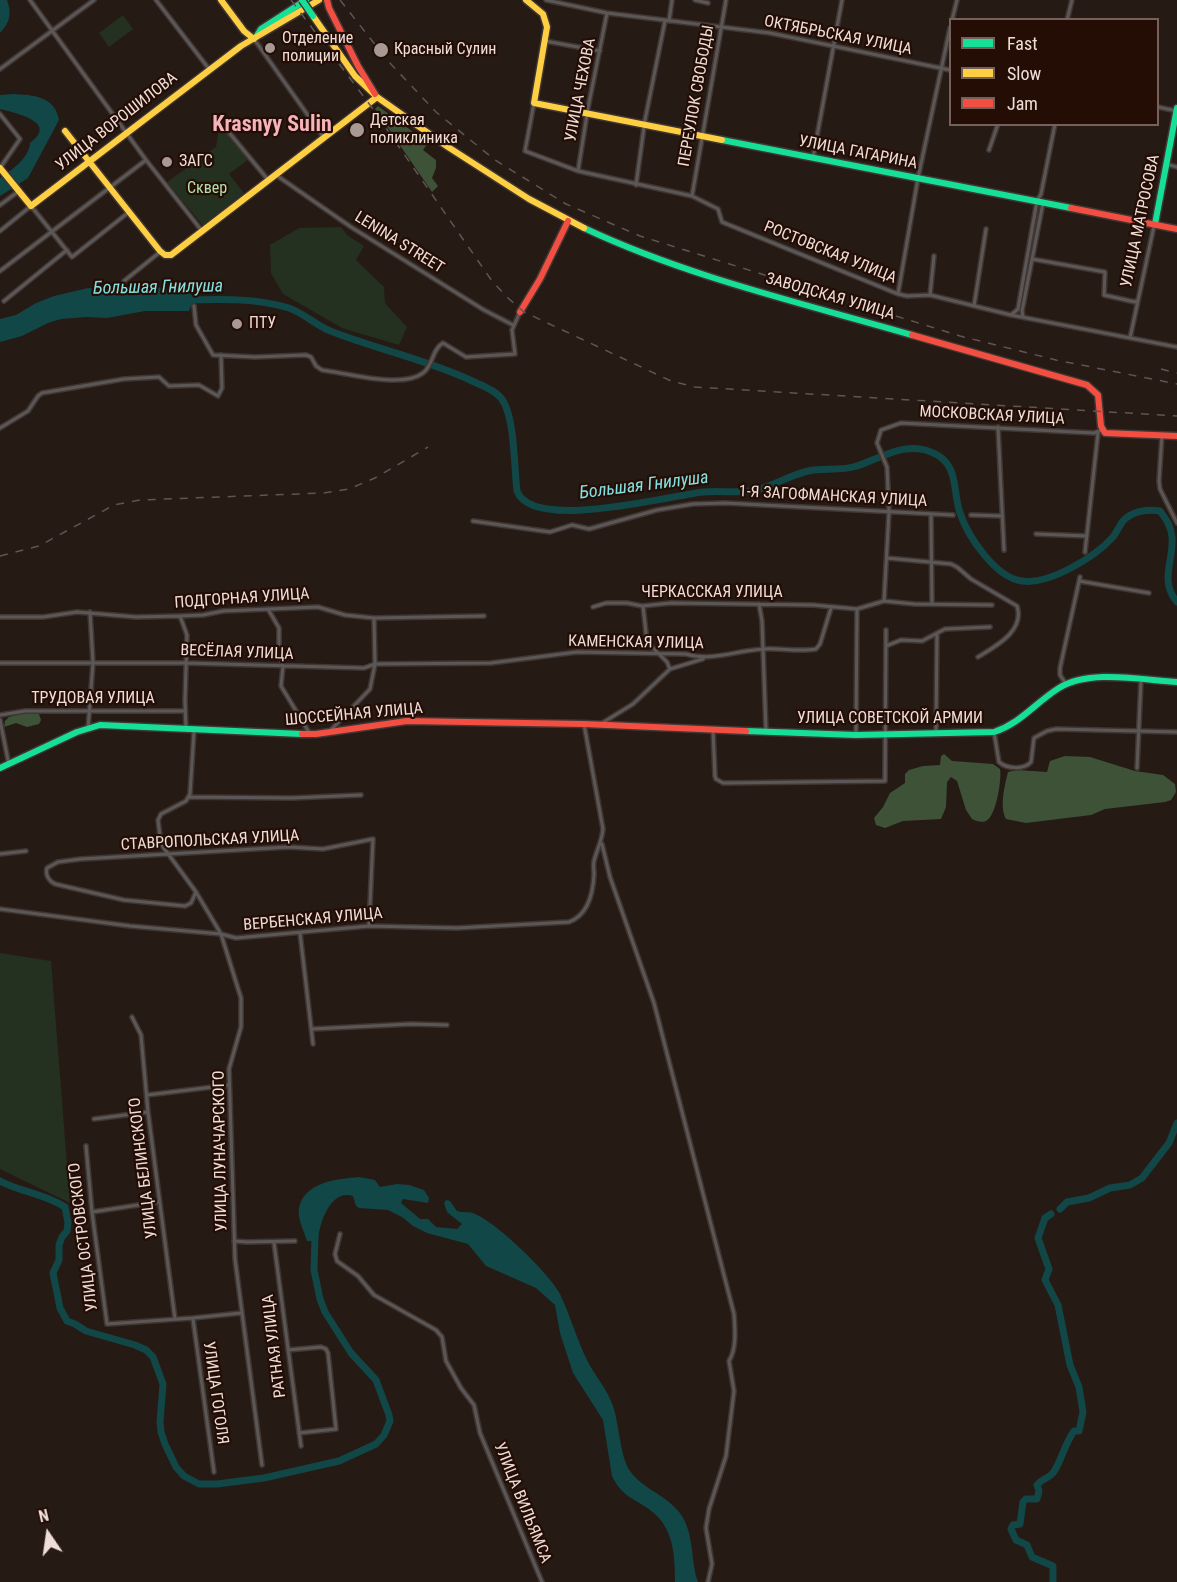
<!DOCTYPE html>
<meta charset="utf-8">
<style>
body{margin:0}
#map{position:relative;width:1177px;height:1582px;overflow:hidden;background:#261a15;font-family:"Roboto Condensed",sans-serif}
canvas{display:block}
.legend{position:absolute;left:949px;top:18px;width:210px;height:108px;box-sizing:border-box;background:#230d05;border:2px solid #756159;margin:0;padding:8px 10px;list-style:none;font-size:18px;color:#efded8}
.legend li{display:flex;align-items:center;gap:12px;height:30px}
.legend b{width:30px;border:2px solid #756159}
.north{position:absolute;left:18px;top:1504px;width:60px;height:60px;-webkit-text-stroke:4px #230d05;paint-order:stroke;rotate:347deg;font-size:16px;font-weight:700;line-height:24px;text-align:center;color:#efded8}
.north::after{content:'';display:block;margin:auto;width:21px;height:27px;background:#efded8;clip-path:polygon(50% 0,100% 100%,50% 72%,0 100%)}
</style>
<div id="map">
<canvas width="1177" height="1582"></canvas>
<ul class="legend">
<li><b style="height:8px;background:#16e098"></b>Fast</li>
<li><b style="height:8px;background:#ffcf43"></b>Slow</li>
<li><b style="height:8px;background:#f24e42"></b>Jam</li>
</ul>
<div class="north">N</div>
</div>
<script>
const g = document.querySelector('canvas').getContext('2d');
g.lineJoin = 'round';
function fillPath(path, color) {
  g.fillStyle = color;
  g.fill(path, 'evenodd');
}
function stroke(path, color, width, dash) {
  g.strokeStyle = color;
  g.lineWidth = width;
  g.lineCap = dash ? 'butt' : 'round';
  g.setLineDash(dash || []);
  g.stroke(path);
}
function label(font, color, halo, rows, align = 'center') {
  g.font = font + ' "Roboto Condensed",sans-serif';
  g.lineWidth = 4.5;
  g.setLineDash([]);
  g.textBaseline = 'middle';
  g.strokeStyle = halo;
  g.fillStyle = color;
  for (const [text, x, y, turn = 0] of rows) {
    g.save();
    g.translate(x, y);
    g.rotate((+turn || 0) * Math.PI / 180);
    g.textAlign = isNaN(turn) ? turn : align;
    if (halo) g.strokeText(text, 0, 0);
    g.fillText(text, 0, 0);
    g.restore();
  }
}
const green = new Path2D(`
 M123,15L133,29L109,47L99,33Z
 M220,123L248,160L229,174L244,193L204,227L167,182L216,147Z
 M341,227L347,235L364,246L356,260L384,287L385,303L407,327L399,345L342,328L283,294L271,273L270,245L299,228Z
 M0,953L51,961L70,1203L0,1169Z`);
const forest = new Path2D(`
 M378,106L428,143L423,150L436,160V168L432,178L438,186L432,192L375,109Z
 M28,712L39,714L41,720L39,724L27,727L16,723L4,727L5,721L9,717Z
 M944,754L952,761L993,764L1000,769C1002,779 996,817 986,821C982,823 976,821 972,819L966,810L957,781L951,777L947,782L946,807L941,819L903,821L885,828L876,825L874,818L883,807L890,793L905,783V774L909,770L923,766L940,765L941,756Z
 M1065,756L1090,757L1135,771L1163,775L1175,784L1176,792L1171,800L1165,802L1105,809L1091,815L1026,823L1006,819C999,807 1005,784 1008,772L1017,770L1047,772L1050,761Z`);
const water = new Path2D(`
 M0,0H7C12,14 10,22 0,33Z
 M13,94C33,95 55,96 59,120L28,178L0,196V178C12,170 29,158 30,143C59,122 16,113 0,109V95Z
 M143,287L190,289L193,300L189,311H145L107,318L86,317L61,319L48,323L22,336L0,342V319L16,315L36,303L54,296L88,288L121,291Z
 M359,1177L375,1180L380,1187L397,1184L409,1185L424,1190L429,1198L428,1203L403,1199L401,1203L420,1219H428L436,1227L457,1229L462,1224L447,1212L444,1203L446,1200L450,1201L457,1211C463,1213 469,1211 475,1214C496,1222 550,1274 560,1294C570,1315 576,1337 586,1358C594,1375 607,1388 613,1406C619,1424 620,1452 628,1468C640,1488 665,1494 679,1512C695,1532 690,1560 698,1582H675C675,1556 674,1527 650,1510C634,1498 622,1497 612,1476L603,1420L573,1373L560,1333L555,1305L536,1288L486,1266L468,1244L427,1233L413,1226L402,1217L388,1210L359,1208L356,1206L353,1196C330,1189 319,1224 318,1241H307C304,1231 297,1218 299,1208C304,1182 337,1179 359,1177Z`);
const river = new Path2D(`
 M185,300C219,299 256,298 289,308C303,313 315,324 328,330C375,349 425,359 470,380C480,385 494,389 501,398C515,415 514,468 517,491C532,532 668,496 703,492C720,490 739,494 757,490C774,485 791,475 808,471C824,468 841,471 857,466C881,458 905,441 931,452C960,463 952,490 960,513C968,537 996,578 1022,581C1049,585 1095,557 1113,537C1117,532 1119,526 1123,521C1132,511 1147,509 1160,511C1166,519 1171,526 1172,537C1174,560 1159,581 1177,602
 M0,1181C21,1192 45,1194 65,1207L68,1223L67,1231L62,1237L59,1245V1260L53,1273L60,1308L67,1321L75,1324L86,1331L135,1345L146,1350L153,1357L163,1384L160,1422L161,1432L165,1444L176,1467L184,1476L199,1484H217L264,1478L339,1461L376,1444L384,1435L390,1421L389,1415L376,1380L351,1353L325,1312L320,1299L314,1270L315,1235
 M1060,1209L1067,1202L1089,1198L1110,1188L1130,1185L1142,1178L1169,1143L1177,1123
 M1051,1214L1045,1218L1038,1238L1049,1269L1045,1280L1058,1305L1070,1365L1079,1387L1083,1412L1079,1431H1074C1065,1444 1062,1458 1055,1470C1050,1479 1042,1478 1037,1485L1039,1491L1037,1499H1026L1023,1502L1020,1524L1013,1525L1011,1529L1016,1540L1027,1545L1032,1557L1053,1566V1582`);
const street = new Path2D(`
 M30,0L146,160L202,231
 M156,0L209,69
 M546,0L607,13L770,33L950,70
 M695,0L708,3
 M952,20L957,0
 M1067,20L1072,0
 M669,21L672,0
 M254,39L324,138
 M545,41L600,51
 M0,69L94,0
 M534,103L525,151L578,171L692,196L718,209L722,222L898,294L907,296L930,295L1011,315L1177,347
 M1158,107L1177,111
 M0,114L20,139L0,168
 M217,118L269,181
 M989,150L998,124
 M813,158L842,0
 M1166,164L1177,167
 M578,171L588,108L607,13
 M276,175L351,227L484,310L513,325
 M636,185L645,120L665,21
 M692,196L726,0
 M0,205L19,191
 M0,231L31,206L72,257L129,212
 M1032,259L1105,272L1104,295L1135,302L1138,300
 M0,271L146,160
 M124,281L160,252
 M898,294L918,178L950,28
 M930,295L934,256
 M4,301L67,250
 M194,306L196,325L213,355L255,357L306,355L311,357L316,366L322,370C346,373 402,389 423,373C433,366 432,349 443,343L466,357L515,354L512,330L520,312
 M974,306L986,229
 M1011,315L1018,309L1037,201L1041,194L1055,124
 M1023,317L1022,311L1043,203
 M1130,338L1154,226
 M998,427L1004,550
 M0,428L28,411L38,396L42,393L124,379L159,377L169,386L199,385L218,396L222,388L221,355
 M1162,435L1159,481L1160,489L1177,523
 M931,514L932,604
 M971,515L1002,516
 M473,521L550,532L572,525L589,529L657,510L693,504L725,503L953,515
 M1036,534L1087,536
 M1085,552L1098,433
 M887,558L951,564L957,567L971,579L1017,606C1025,631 996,646 978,657
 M1079,581L1149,593
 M884,601L889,512L887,467L877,443L881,430L901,423L1094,433L1102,430
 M759,604L762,621L766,731
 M643,606L647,642L667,662L670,669
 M593,607L606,603H627L642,606L671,603L813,605L857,609L884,601L914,604L992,605
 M268,609L279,628V650L283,666L281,686L310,734
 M180,616L187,635L185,701L186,729
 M0,617H43L77,612L136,617L180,616L203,615L223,611L318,607L345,615L374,618L484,616
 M886,646L901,640L922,641L945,629L990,627
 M0,663H186L364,668L375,664L491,663L577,652L686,654C711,662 738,650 764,649C781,648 799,652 816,649L820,644L831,608
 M1066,684L1060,675V668L1080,577
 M0,715L25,711H185
 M0,720L9,765
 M599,725L633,704L670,669L703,659
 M88,729L93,663L90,612
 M713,730L715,776L716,779L723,783L885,781L886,630
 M194,731L190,794L186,801L161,814L158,820L161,844L196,892L221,934L241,998V1027L229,1069L235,1259L262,1465
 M330,731L370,689L375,664L374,618
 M994,732L999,762C1007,769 1024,770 1031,762L1034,738L1047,731L1056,729L1177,732
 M936,733L937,633
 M856,735L857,609
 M1137,768L1141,680
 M189,797L292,798L361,795
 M602,844L610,877L654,1003L734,1314C735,1329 737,1348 729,1361L734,1391L726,1456L709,1509L706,1528L712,1564L708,1582
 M0,854L26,851
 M196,892L191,903L185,906L124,900L55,884C49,881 45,875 47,868L58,862L81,859L289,847L323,849L373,839L369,926
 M0,909L130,926L221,934L236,938L369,926L457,928L569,922C588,915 593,893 594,875C594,870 593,865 594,861C597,849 602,841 603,829L584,724
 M300,933L313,1044
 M132,1017L141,1035L148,1112L175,1319
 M312,1029L411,1024L447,1025
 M147,1095L229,1085
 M94,1119L148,1112
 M86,1146L92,1212L107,1324L193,1318L241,1313
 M92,1212L158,1202
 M340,1234L335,1254L337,1261L358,1276L374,1295L436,1330L442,1337L446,1361L461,1388L474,1405L480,1433L542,1582
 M234,1241L247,1242L295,1241
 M274,1243L301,1446
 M193,1319L214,1472
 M288,1350L321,1347L326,1349L328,1353L336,1429L299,1433`);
const fast = new Path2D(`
 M256,37L261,29L306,0
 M722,140L1071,208
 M1155,224L1177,108
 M584,228C688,277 802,303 912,335
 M746,731L856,735L994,732C1021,723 1035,703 1059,688C1090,669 1142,680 1177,682
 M0,768L77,732L100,725L302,734`);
const slow = new Path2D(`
 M221,0L244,31L254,39
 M526,0L543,14L547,27L534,103L722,140
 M313,16L355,76L377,97L448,147L529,199L584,228
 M65,131L160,251L165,255H171L377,97
 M0,168L31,206L241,46L319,0`);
const jam = new Path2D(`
 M327,0L329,8L358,66L375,94
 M1071,208L1177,229
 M520,312L540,279L568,221
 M912,335L1087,385L1098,395L1101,426L1105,433L1177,436
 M302,734H316L407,721L584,724L746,731`);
const rail = new Path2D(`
 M291,0L370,105L492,281L508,298L524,312L671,381L695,387L1177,416
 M340,0L388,61L436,112L495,160L566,204L640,236L960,336L1056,360L1177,384
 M1161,369L1177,373
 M0,556L39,546L114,505L140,500L323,493L349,489L375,478L428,447`);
const fastBridge = new Path2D(`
 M302,0L313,16`);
const markers = [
 [270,48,6,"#a99994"],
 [381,50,8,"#a99994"],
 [357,130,8,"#a99994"],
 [167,162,6,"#a99994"],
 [237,324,6,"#a99994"]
];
const streetNames = [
 ["ОКТЯБРЬСКАЯ УЛИЦА",838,36,11],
 ["УЛИЦА ЧЕХОВА",581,90,-79],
 ["ПЕРЕУЛОК СВОБОДЫ",697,96,-80],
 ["УЛИЦА ВОРОШИЛОВА",117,122,-38],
 ["УЛИЦА ГАГАРИНА",858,153,11],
 ["УЛИЦА МАТРОСОВА",1141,221,-78],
 ["LENINA STREET",399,243,32],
 ["РОСТОВСКАЯ УЛИЦА",830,253,22],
 ["ЗАВОДСКАЯ УЛИЦА",830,297,16],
 ["МОСКОВСКАЯ УЛИЦА",992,416,3],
 ["1-Я ЗАГОФМАНСКАЯ УЛИЦА",833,497,3],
 ["ЧЕРКАССКАЯ УЛИЦА",712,593],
 ["ПОДГОРНАЯ УЛИЦА",242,599,-4],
 ["КАМЕНСКАЯ УЛИЦА",636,643,1],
 ["ВЕСЁЛАЯ УЛИЦА",237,653,2],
 ["ТРУДОВАЯ УЛИЦА",93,699],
 ["ШОССЕЙНАЯ УЛИЦА",354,715,-5],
 ["УЛИЦА СОВЕТСКОЙ АРМИИ",890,719],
 ["СТАВРОПОЛЬСКАЯ УЛИЦА",210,841,-3],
 ["ВЕРБЕНСКАЯ УЛИЦА",313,920,-5],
 ["УЛИЦА ЛУНАЧАРСКОГО",221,1151,-91],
 ["УЛИЦА БЕЛИНСКОГО",144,1168,-97],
 ["УЛИЦА ОСТРОВСКОГО",84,1237,-97],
 ["РАТНАЯ УЛИЦА",275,1346,-97],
 ["УЛИЦА ГОГОЛЯ",215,1393,82],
 ["УЛИЦА ВИЛЬЯМСА",522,1503,68]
];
const poiNames = [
 ["Отделение",282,39],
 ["полиции",282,57],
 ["Красный Сулин",394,50],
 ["Детская",370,121],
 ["поликлиника",370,139],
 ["ЗАГС",179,162],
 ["ПТУ",249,324]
];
const parkNames = [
 ["Сквер",207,189]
];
const waterNames = [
 ["Большая Гнилуша",158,288,-1],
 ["Большая Гнилуша",644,486,-7]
];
const districtNames = [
 ["Krasnyy Sulin",272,125]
];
fillPath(green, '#243020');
fillPath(forest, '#3d5237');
fillPath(water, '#114746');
stroke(river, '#114746', 7);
stroke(street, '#403632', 6);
stroke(fast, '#403632', 9);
stroke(slow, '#403632', 9);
stroke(jam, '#403632', 9);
stroke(street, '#5c5757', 3);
stroke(fast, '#16e098', 6);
stroke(slow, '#ffcf43', 6);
stroke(jam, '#f24e42', 6);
stroke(rail, '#5e5655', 1.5, [8, 8]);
stroke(fastBridge, '#403632', 9, []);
stroke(fastBridge, '#16e098', 6);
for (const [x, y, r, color] of markers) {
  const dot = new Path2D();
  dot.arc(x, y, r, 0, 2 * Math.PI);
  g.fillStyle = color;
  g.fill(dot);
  stroke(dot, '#230d05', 2);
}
label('16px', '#efded8', '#230d05', streetNames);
label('16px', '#efded8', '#230d05', poiNames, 'left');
label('16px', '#b3e1ab', '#230d05', parkNames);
label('italic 18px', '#85e1e1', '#230d05', waterNames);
label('bold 22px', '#f7b3ba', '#230d05', districtNames);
</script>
